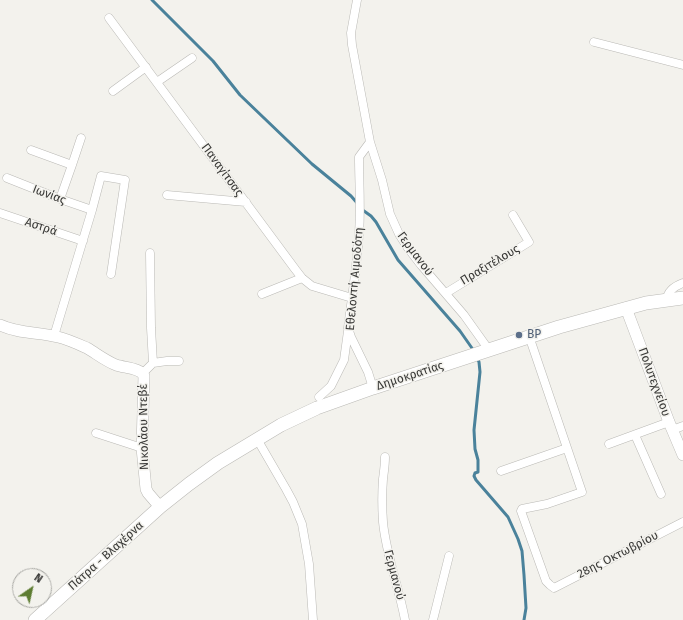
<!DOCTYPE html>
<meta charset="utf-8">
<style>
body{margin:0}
#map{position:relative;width:683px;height:620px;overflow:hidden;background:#f3f2ed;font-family:"Fira Sans",sans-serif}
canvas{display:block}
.north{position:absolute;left:12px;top:568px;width:40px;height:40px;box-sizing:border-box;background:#f3f2ed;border:1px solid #a8a8a4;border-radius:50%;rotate:34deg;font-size:11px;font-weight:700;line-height:16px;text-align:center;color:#383836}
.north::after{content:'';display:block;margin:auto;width:14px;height:18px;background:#5d7c31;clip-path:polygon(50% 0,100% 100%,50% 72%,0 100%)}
</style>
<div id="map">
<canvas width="683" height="620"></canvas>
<div class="north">N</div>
</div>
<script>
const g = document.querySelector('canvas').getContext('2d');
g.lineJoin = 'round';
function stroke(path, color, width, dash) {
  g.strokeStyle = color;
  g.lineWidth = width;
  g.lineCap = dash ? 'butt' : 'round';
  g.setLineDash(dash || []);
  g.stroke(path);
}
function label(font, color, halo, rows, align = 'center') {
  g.font = font + ' "Fira Sans",sans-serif';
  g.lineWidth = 3;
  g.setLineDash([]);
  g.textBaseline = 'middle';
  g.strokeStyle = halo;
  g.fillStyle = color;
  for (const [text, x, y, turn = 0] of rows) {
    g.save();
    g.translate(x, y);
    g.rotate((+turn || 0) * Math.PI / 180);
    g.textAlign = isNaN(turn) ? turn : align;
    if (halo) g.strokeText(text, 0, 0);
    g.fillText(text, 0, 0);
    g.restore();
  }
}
const stream = new Path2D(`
 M152,0L213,61L240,95L312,164L351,196L358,204
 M361,209L364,211L371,216L376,222L398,260L460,331L474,351
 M477,358L479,362L480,372L474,430L475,449L478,460V472L475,473L474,476L476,480L508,517L518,539L522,551L524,575L526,608L524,620`);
const street = new Path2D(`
 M357,0L351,33L352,45L370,142L359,157C359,182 361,208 359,234C357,265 352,297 348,328L351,337L368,372L373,388
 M109,18L295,269L302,278L312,286L352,298
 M594,42L683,65
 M157,82L192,58
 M113,91L146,67
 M370,142L382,180L390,214L399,234L408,248L421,265L464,315L489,350
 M31,150L72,165
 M7,178L60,199L92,210
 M167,195L246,202
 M60,199L72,165L81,138
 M0,213L83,241
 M150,253L151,328L153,363
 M446,293L529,242L513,215
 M262,294L302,278
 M667,299C668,290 675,286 683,283
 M54,336L92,210L101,176L125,180L111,274
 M529,336L582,492L547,504L522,509L521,511L546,581L550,585L554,588L683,522
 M143,373L153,363L167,361H179
 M319,397L331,386L344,360L348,331
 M672,430L683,426
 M96,433L142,448
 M635,435L661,494
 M257,439L286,489L293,502L302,524L309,564L313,620
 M609,444L669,422
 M385,457C385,465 384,471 383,479C382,492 382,508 383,522C386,555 399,587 405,620
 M501,471L567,448
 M433,620L449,556`);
const secondary = new Path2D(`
 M626,308L669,422L683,455
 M0,325C19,334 39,332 58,337C67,339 78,344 87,348C97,354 106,361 116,365C125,368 141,368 144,376L142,448L146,489L148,493L160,507`);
const primary = new Path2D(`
 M35,620L160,507L189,484L218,463L281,425L317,408L373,388L559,327L646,303L683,298`);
const markers = [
 [519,335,4,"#5c6f8a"]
];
const streetNames = [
 ["Παναγίτσας",222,170,54],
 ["Ιωνίας",49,195,21],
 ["Αστρά",41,227,18],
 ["Γερμανού",415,254,53],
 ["Πραξιτέλους",490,265,-31],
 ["Εθελοντή Αιμοδότη",355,279,-85],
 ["Δημοκρατίας",410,376,-18],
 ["Πολυτεχνείου",654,382,70],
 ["Νικολάου Ντεβέ",144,427,-91],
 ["28ης Οκτωβρίου",618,555,-27],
 ["Πάτρα - Βλαχέρνα",106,556,-42],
 ["Γερμανού",394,575,75]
];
const serviceNames = [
 ["BP",527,335]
];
stroke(stream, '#4a829b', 3);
stroke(street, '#bab9b5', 9);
stroke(secondary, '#bab9b5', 12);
stroke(primary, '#bab9b5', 14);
stroke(street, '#fff', 8);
stroke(secondary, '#fff', 11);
stroke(primary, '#fff', 13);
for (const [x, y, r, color] of markers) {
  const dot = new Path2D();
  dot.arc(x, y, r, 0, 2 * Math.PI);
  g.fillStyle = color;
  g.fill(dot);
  stroke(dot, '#f3f2ed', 1.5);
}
label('12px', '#383836', '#f3f2ed', streetNames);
label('12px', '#4e5e75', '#f3f2ed', serviceNames, 'left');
</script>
